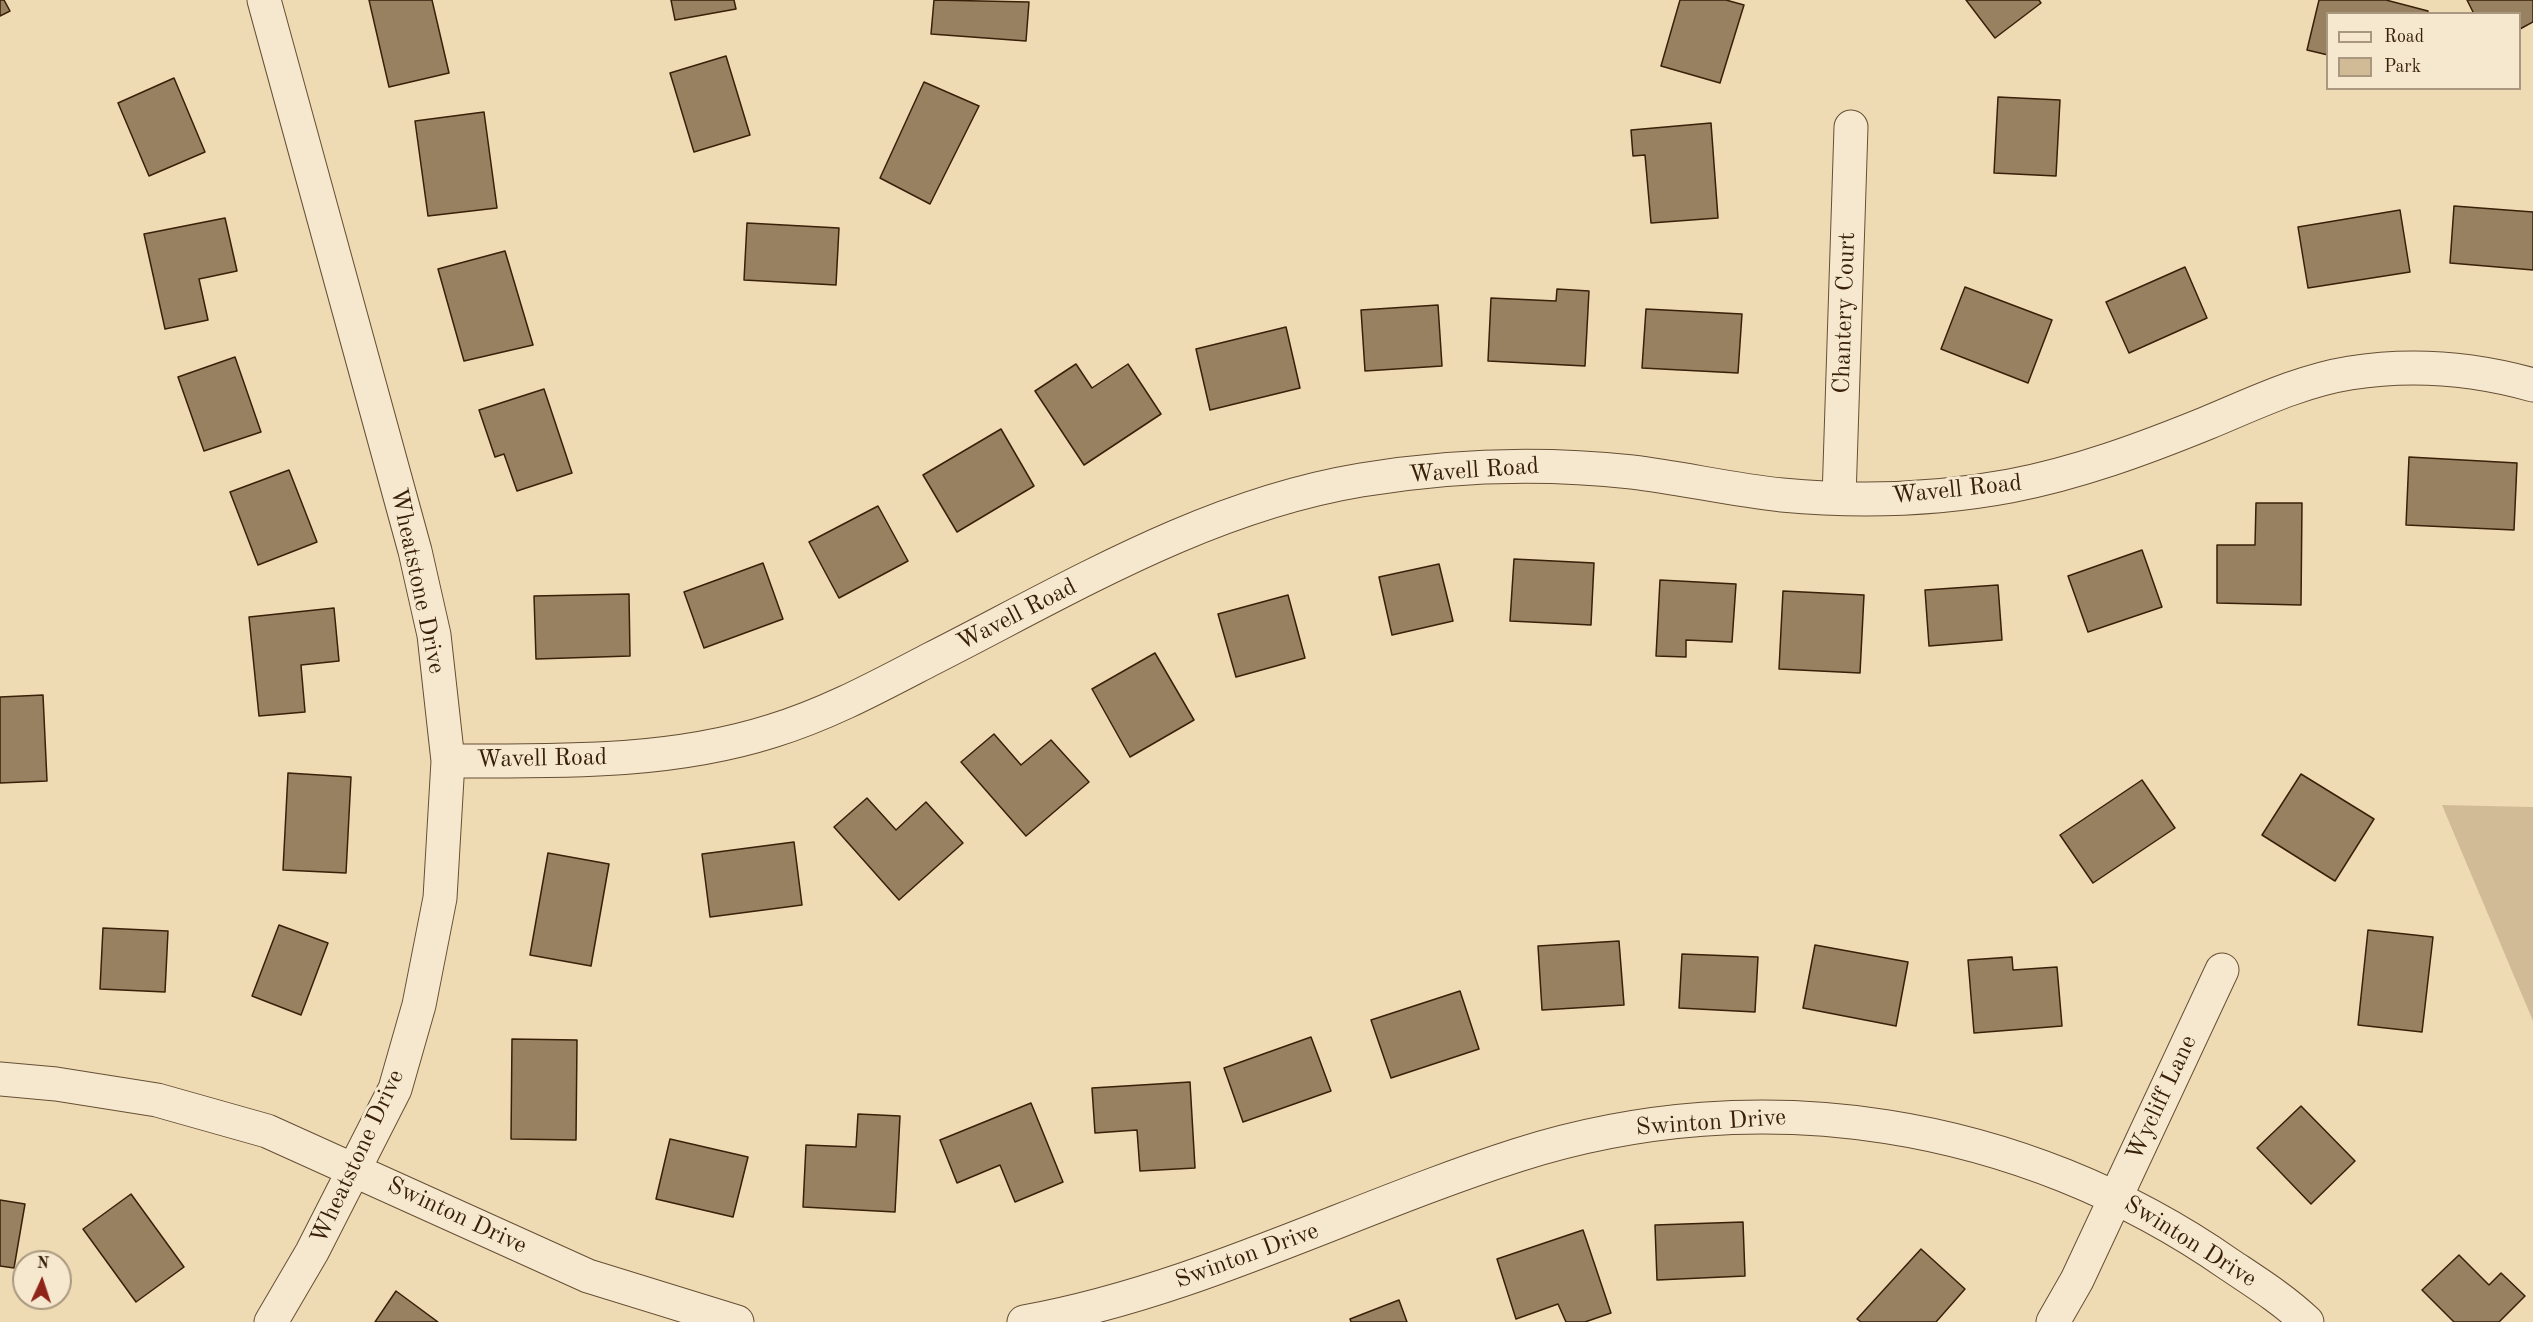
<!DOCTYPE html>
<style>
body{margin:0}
#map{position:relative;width:2533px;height:1322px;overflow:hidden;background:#efdbb3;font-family:"Old Standard TT",serif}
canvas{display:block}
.legend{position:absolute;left:2326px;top:12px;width:195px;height:78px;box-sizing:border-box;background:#f5e8ce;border:2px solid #a9987f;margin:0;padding:8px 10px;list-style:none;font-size:18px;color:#382009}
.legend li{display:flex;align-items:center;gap:12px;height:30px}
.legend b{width:30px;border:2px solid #a9987f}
.north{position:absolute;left:12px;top:1250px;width:60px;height:60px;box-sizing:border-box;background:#f5e8ce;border:2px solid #a9987f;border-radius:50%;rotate:3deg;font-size:16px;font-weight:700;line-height:24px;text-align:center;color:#382009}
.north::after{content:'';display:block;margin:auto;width:21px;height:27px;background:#8f2418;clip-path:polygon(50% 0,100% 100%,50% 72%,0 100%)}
</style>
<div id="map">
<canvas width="2533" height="1322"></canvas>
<ul class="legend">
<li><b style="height:8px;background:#f5e8ce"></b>Road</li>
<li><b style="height:16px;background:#d0bb96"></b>Park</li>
</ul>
<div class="north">N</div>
</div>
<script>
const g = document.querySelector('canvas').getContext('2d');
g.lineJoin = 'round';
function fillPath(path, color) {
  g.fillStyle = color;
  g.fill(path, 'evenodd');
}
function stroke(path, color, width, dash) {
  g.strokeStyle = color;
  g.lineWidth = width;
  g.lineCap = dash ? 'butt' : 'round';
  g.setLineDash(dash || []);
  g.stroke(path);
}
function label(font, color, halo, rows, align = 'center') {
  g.font = font + ' "Old Standard TT",serif';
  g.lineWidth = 6;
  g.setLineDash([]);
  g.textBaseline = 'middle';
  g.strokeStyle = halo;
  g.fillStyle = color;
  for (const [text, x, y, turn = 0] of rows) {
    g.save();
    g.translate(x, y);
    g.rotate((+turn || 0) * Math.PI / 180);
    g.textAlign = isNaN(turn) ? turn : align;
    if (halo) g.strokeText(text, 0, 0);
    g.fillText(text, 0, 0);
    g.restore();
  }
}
const green = new Path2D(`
 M2442,805L2533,807V1021L2452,829Z`);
const building = new Path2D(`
 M0,0H4L10,11L0,16Z
 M369,0H432L449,73L389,87Z
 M671,0H734L736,9L675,20Z
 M934,0L1029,2L1026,41L931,34Z
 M1680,0H1726L1744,5L1720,83L1661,66Z
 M1966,0H2039L2041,3L1995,38Z
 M2319,0H2386L2428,11L2427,14H2328V55L2307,50Z
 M2467,0H2533V22L2520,29V14H2474Z
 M726,56L750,135L694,152L670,73Z
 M174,78L205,152L149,176L118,103Z
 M924,82L979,106L930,204L880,178Z
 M1998,97L2060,100L2056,176L1994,173Z
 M484,112L497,208L428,216L415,121Z
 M1711,123L1718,218L1651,223L1645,155L1633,156L1631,130Z
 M2454,206L2533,212V270L2450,263Z
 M2400,210L2410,272L2308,288L2298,227Z
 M225,218L237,271L199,279L208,320L165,329L144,234Z
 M747,223L839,228L836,285L744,280Z
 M505,251L533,345L464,361L438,269Z
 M2185,267L2207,318L2129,353L2106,302Z
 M1965,287L2052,320L2028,383L1941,349Z
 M1557,289L1589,291L1585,366L1488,361L1491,298L1556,301Z
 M1438,305L1442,366L1365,371L1361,310Z
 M1646,309L1742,314L1738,373L1642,368Z
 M1286,327L1300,388L1210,410L1196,349Z
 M235,357L261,432L204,451L178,377Z
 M1076,364L1092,388L1128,364L1161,414L1084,465L1035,391Z
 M544,389L572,473L517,491L504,454L495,457L479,410Z
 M1001,429L1034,486L957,532L923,475Z
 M2409,457L2517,463L2514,530L2406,525Z
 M289,470L317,542L258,565L230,492Z
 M2256,503H2302L2301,605L2217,603V545H2255Z
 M878,506L908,561L839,598L809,542Z
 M2142,550L2162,607L2088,632L2068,576Z
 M1514,559L1594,563L1591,625L1510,621Z
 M763,563L783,619L704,648L684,592Z
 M1439,564L1453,621L1392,635L1379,577Z
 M1660,580L1736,584L1732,642L1686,640V657L1656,656Z
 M1998,585L2002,640L1929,646L1925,590Z
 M1783,591L1864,595L1860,673L1779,669Z
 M629,594L630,656L536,659L534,596Z
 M1288,595L1305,658L1236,677L1218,614Z
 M334,608L339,661L301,665L305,712L259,716L249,617Z
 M1155,653L1194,720L1130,757L1092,689Z
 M43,695L47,781L0,783V697Z
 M994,734L1021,765L1051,740L1089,782L1026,836L961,762Z
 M288,773L351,777L346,873L283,870Z
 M2301,774L2374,819L2335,881L2262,835Z
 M2142,780L2175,828L2093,883L2060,835Z
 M867,798L896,830L926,802L963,843L899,900L834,827Z
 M794,842L802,905L710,917L702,854Z
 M548,853L609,864L591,966L530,955Z
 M279,925L328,943L301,1015L252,996Z
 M103,928L168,931L165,992L100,989Z
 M2368,930L2433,937L2422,1032L2358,1025Z
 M1619,941L1624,1005L1542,1010L1538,946Z
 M1815,945L1908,962L1896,1026L1803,1008Z
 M1682,954L1758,957L1755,1012L1679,1008Z
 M2012,957L2013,970L2057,967L2062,1026L1974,1033L1968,960Z
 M1460,991L1479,1049L1391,1078L1371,1020Z
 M1311,1037L1331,1091L1243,1122L1224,1068Z
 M512,1039L577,1040L576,1140L511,1139Z
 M1190,1082L1195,1168L1140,1171L1137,1130L1095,1133L1092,1088Z
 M1031,1103L1063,1182L1015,1202L1000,1165L957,1183L940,1140Z
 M2301,1106L2355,1161L2311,1204L2257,1148Z
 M858,1114L900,1116L895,1212L803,1207L806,1145L856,1147Z
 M670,1139L748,1157L733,1217L656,1199Z
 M131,1194L184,1267L136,1302L83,1229Z
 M0,1200L25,1204L14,1268L0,1266Z
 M1743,1222L1745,1276L1657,1280L1655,1225Z
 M1583,1230L1611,1313L1585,1322H1566L1558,1304L1516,1319L1497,1259Z
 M1921,1249L1965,1289L1936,1322H1861L1857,1319Z
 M2459,1255L2489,1285L2501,1273L2525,1296L2499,1322H2454L2422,1290Z
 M396,1291L438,1322H375Z
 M1399,1300L1407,1322H1351L1350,1319Z`);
const minor = new Path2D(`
 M264,0L415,551L434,635L448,761L440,898L419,1005L395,1089L312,1252L271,1322
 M1839,498L1851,127
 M448,761C557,761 668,764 772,731C828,714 879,686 931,659C1069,589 1205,506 1361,480C1450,465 1541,462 1632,472C1682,478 1732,490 1782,495C1858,502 1935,500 2010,486C2078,473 2143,449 2207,423C2253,404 2300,381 2350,373C2413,363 2472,368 2533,385
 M0,1079L56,1084L157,1100L267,1131L588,1276L737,1322
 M1024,1322C1196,1291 1352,1208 1518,1155C1760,1078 2022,1120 2230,1265C2257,1283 2284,1300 2307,1322
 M2053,1322L2077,1280L2222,970`);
const streetNames = [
 ["Chantery Court",1845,313,-88],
 ["Wavell Road",1474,471,-4],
 ["Wavell Road",1957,490,-6],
 ["Wheatstone Drive",417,581,78],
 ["Wavell Road",1017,615,-27],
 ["Wavell Road",542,759,-1],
 ["Wycliff Lane",2162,1098,-65],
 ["Swinton Drive",1711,1123,-4],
 ["Wheatstone Drive",358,1157,-65],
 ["Swinton Drive",457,1216,25],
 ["Swinton Drive",2190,1242,32],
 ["Swinton Drive",1247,1256,-20]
];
fillPath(green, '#d0bb96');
fillPath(building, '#978161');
stroke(building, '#382009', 1.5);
stroke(minor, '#664f34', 35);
stroke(minor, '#f5e8ce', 33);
label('24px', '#382009', '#f5e8ce', streetNames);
</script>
